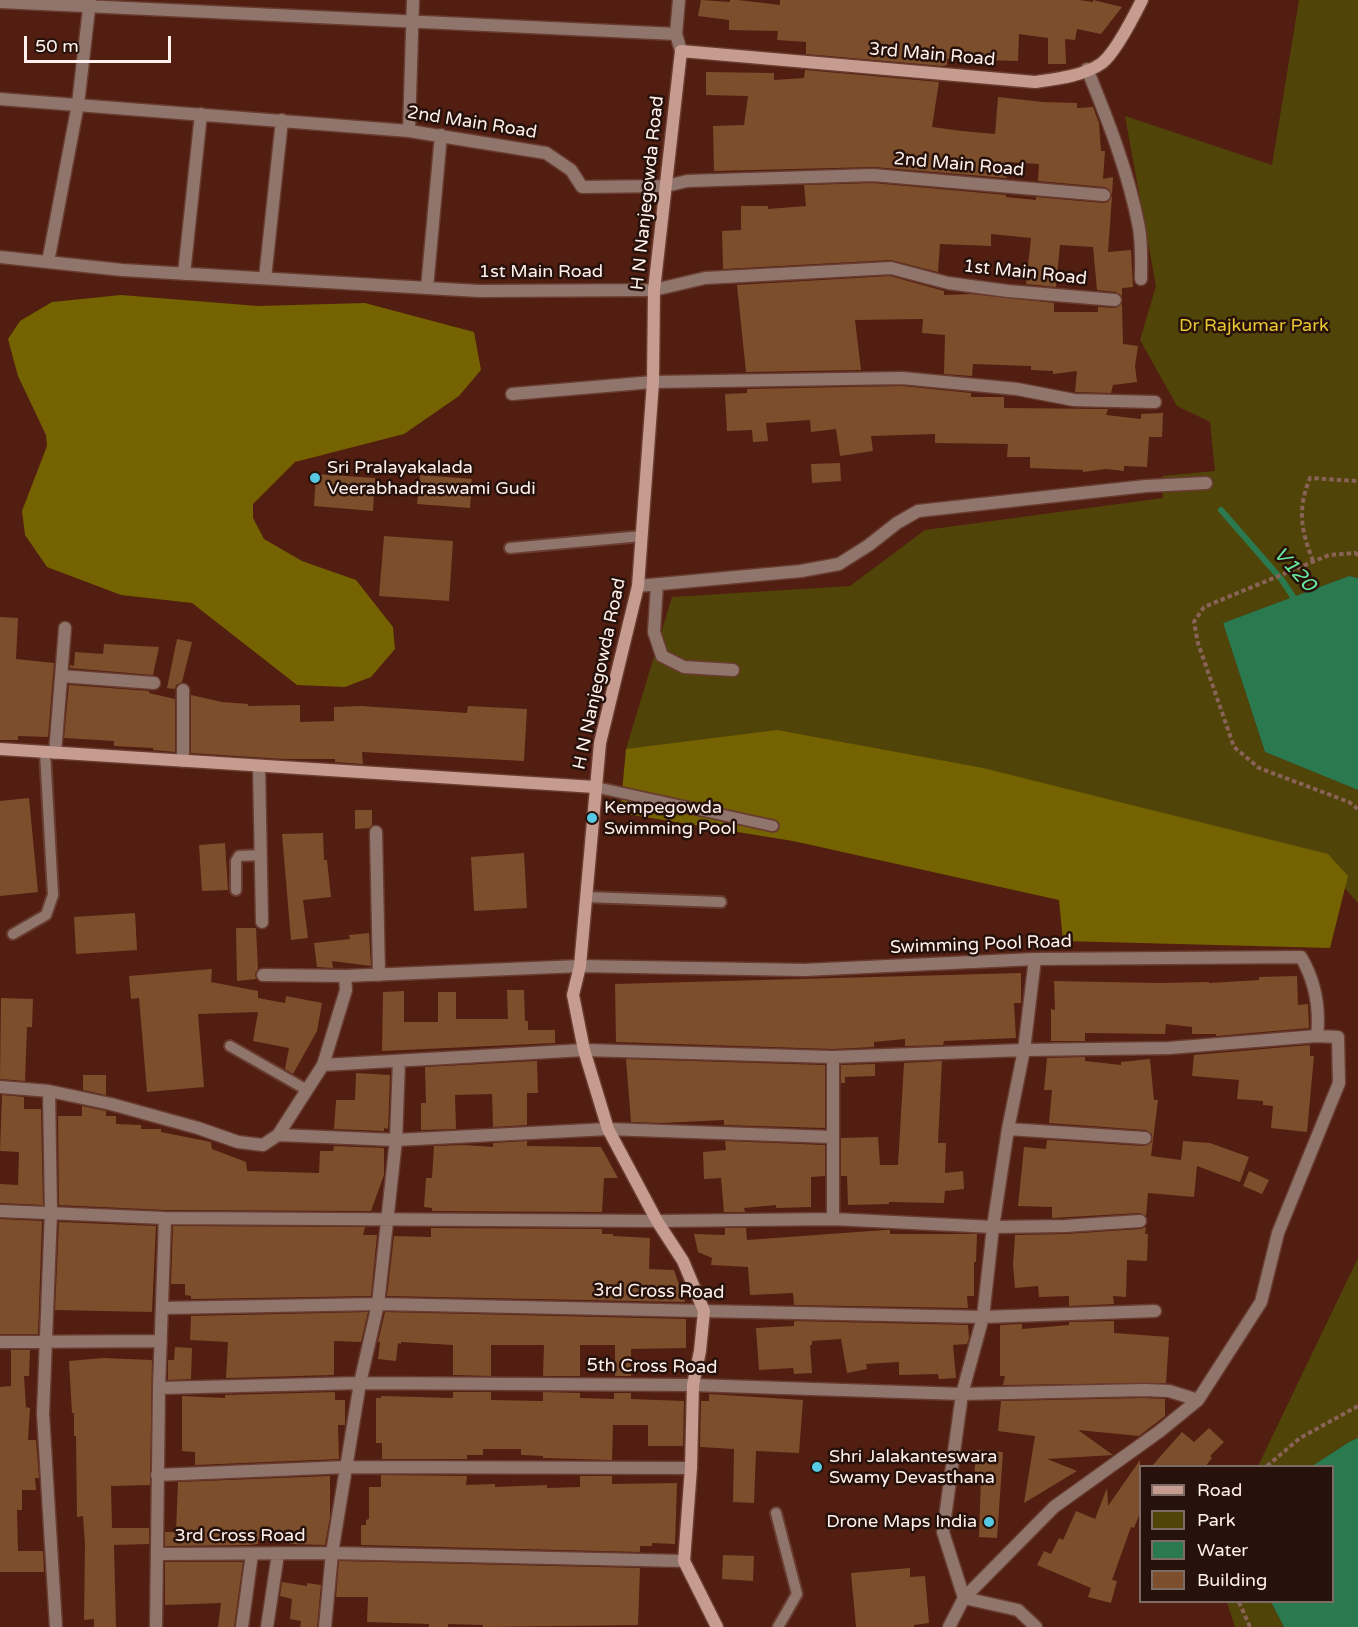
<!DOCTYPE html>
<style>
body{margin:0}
#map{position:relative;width:1358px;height:1627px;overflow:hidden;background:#511e11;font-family:"Varela Round",sans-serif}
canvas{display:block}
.legend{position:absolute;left:1139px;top:1465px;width:195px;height:138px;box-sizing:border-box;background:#27110b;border:2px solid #7d6b65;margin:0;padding:8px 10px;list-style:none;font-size:18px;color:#fff1ed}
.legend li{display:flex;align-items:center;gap:12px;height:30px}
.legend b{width:30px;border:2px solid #7d6b65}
.scale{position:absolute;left:24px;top:36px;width:147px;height:27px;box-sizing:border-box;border:3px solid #fff1ed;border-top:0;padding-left:8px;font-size:18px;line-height:21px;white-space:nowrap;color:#fff1ed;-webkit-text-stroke:4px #27110b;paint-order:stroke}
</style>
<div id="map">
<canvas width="1358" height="1627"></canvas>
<ul class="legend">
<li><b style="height:8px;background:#c69b90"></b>Road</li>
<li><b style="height:16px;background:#514408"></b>Park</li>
<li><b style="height:16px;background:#2b794e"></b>Water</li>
<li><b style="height:16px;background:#7d4e2b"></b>Building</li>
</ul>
<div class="scale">50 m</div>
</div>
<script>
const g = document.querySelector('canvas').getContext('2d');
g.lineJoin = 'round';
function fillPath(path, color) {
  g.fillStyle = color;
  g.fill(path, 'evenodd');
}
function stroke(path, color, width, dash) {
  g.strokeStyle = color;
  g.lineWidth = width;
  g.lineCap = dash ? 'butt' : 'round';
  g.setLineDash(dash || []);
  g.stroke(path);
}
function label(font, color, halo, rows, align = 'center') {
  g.font = font + ' "Varela Round",sans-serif';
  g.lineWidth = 5;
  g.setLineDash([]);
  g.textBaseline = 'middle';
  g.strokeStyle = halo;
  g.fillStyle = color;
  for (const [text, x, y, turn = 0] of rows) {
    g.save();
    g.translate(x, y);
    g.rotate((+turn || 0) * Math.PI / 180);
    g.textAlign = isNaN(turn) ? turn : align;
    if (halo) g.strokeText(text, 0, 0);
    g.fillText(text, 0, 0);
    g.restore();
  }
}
const green = new Path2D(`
 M1299,0H1358V578L1349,576L1223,623L1265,752L1358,790V903L1334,876L626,749L672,597L850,586L925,530L1163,498L1162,476L1215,471L1210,422L1177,406L1140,340L1156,286L1125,116L1272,165Z
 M1358,1258V1438L1349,1442L1312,1466H1258Z
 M1227,1602H1271L1284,1627H1235Z`);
const forest = new Path2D(`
 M121,295L258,306L365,303L474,332L481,370L459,396L404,434L295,462L253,504V518L264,539L302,561L356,580L393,627L395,649L371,677L345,687L297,685L192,603L121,595L47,567L25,535L22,511L47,446L46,435L18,376L8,339L20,321L52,302Z
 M777,730L983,768L1328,854L1348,876L1330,948L1063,941L1059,900L793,841L620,813L626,749Z`);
const water = new Path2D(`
 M1349,576L1358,578V790L1265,752L1223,623Z
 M1358,1438V1627H1284L1271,1602H1332V1466H1312L1349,1442Z`);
const stream = new Path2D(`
 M1221,510L1282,580L1297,603`);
const building = new Path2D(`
 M701,0L730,2V0H738L780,5V0H1079L1093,2V0L1122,7L1101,34L1077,29L1075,40L1065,39L1066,64H1048V38L1019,34L1018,61L947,59V65L942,66L806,54V42L777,40L778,31L729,30V20L698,16Z
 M805,70L939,82L932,127L962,131L995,134L998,97L1043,102L1077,103V108L1093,107L1099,123L1101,151H1105L1103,179L1113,177L1112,195L1109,189L1105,187L1038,181L1039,164L1008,162L1007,178L874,167L714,171L713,126L744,125L748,96L706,95V72L774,73V80L804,78Z
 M873,183L1006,195V197L1036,200V197L1103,203L1108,202L1112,196L1108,252L1131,250L1133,287L1122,288V296L1116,292L1097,290L1093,247L1060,245L1056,287L1026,284L1031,238L991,234V246L940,244L938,272L891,260L723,269L722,231L741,230V206H768V209L806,206L804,185Z
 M890,276L944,291V295L971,294L1054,303V312H1098V307L1115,308L1122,304L1123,344L1138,346L1135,366L1137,382L1113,385L1111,393L1075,392L1077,371L1053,374V371L1031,370V366L973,364L972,376L944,374L945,335L922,333L923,319L855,320L861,370L746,372L737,285Z
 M902,386L971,393V397H1004V408L1108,409L1106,415L1141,419V414L1163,413L1162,437H1149L1147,467L1124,466V471L1106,469L1083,472V470L1030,468V457H1007L1008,444L935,443V434L871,436L873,451L840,456L836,429L811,432L810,420L766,423L768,441L753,442L752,430L727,431L725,394L747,393V389Z
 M840,463L841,481L812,483L811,464Z
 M316,474L375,478L373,511L314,506Z
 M420,475L472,479L470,508L417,504Z
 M384,536L453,541L449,601L379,596Z
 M0,617L18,618L16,659L54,663L48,737L18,736V740H0Z
 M177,639L192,642L182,682L176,685L175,689L167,688Z
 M104,644L159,647L153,675L70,668V665L74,666L75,652L103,654Z
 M69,685L149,691V693L175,699V752L153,750V748L114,746V741L64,738Z
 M191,695L222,702L248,704V706L300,705V722L334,721V707L361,706L467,713L468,706L527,709L524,761L362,752L363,764L335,762V759H284L191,753Z
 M29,798L38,892L0,896V801Z
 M355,810H372V825L369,828L355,829Z
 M323,833L324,860H327L331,897L303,900L308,938L291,940L282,834Z
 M225,843L228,890L202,891L199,845Z
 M524,853L527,908L474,911L471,857Z
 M135,913L137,950L76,954L74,917Z
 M236,928H256L258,969L255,974L256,979L237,981Z
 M369,933L371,966L332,961L333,968L317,967L314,943L350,939L349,935Z
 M212,969L211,982L258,991V998L285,1003L286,996L322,1003L317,1031L293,1074L285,1069L289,1048L253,1041L258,1012L198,1014L204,1087L147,1092L139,998L131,999L129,976Z
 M1021,973V1003H1014L1016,1038L944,1041L943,1045L905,1046V1039L874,1042V1047L833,1049L616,1042L615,984Z
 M1297,976L1298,1005L1308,1004L1309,1028L1216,1036V1034H1192V1027L1166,1024L1165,1034L1085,1033V1041H1051V1009L1055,1010L1054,981L1158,983L1209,982V983L1259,980V977Z
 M507,990H524L525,1021H528V1030H555V1043L382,1051L383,992L404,991V1022H438V992H456V1019H508Z
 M1,998L33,999L32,1027H27L25,1081L0,1079Z
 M1310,1045V1056H1314L1307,1132L1271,1128L1273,1106L1263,1105V1101L1237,1099L1239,1080L1192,1076L1194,1055Z
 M1085,1057V1061L1121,1065V1062L1150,1059L1154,1100H1158L1151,1156L1181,1160L1183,1141L1210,1143L1249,1157L1240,1182L1197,1166L1194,1197L1148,1193L1146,1216L1139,1213L1052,1218V1207L1018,1206L1024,1147L1046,1149L1047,1140L1144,1146L1152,1142V1134L1146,1130L1049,1123L1052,1090H1044L1047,1058Z
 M626,1059L825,1065V1128L724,1125V1120L662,1123L631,1122Z
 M537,1061L538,1093H527V1125L493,1127L492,1094L455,1095L456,1129L421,1130V1103H426L425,1067Z
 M942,1061L938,1143H946L945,1173L963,1171L964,1189L945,1191L944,1203L889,1202V1204L848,1205L847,1176H841V1138L878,1137L880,1165H898L904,1063Z
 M875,1064V1076L845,1077V1083H841V1065Z
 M356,1073L390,1075L388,1129L384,1128V1131L334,1129L336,1100H355Z
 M83,1075H106V1095L83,1090Z
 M2,1095L24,1097V1109H41L43,1205L0,1203V1184L18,1185L19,1152L0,1151Z
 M82,1106L106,1111V1116H116V1124L141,1125V1129H161V1132L211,1142L212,1149L246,1162L247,1171L319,1173L320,1151H333L334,1146L384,1148V1175L371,1211L165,1210L59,1205L58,1116H82Z
 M527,1141V1146L601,1147L618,1178H604L602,1212L432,1211V1208L424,1207L426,1178H432L434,1146L464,1145L493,1147V1143Z
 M725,1141L825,1145V1176L811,1177V1207L776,1208V1205L744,1208L745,1212H724L721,1178L704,1179L703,1152L726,1150Z
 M1249,1171L1269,1180L1262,1194L1243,1186Z
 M0,1219L42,1221L38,1334H0Z
 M59,1222L156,1226L152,1312L55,1310Z
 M173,1226L365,1227L363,1235H377L371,1296L191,1299V1296L185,1295V1284H171Z
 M1146,1227L1145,1234H1148L1147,1261L1127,1260L1126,1297L1113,1296L1114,1304L1069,1306V1296L1039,1297L1038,1286L1015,1288L1013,1265L1015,1235L1066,1234L1141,1229Z
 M431,1228L602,1229V1234H613V1236L650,1238L649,1269L674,1270L685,1302L387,1296L394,1236L431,1237Z
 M725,1228H746L747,1240L885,1230H890V1234H977L976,1262H974V1296H967L968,1308L794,1305L793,1293L750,1295L748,1267L711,1265L712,1258L698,1252L694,1234L725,1235Z
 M368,1312L361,1342L334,1341V1375L226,1378L228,1342L190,1340L191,1316Z
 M385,1312L686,1319V1348L631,1349V1376H615V1345H580V1376H543L544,1345H491V1376L453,1375V1345L401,1342V1344L398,1343L396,1361L378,1359L380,1342H378Z
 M794,1321L968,1325L969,1338L967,1344L953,1345L956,1378L939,1379L938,1374L899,1375V1362L866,1364L867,1369L847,1373L841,1339L812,1341V1345H810L812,1373L794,1374L793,1368L759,1370L756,1328L794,1326Z
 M1114,1321V1333L1169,1337L1166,1383L1003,1385L1005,1376H1000V1325L1022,1324V1329L1069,1325V1322Z
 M175,1347L192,1348L191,1379L168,1380V1360H174Z
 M11,1350H30L29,1376H24L26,1407L30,1408L28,1440H36L39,1478H35L36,1490H22V1510H17L18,1551H43L44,1572H0V1387L11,1386Z
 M103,1358L152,1360L150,1485L111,1486L112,1528H149V1544L114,1545L116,1627H94V1619L84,1620L85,1545L83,1516L77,1517L76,1436H74V1413H72L69,1361Z
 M335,1392V1400H345V1425H338L339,1459L195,1465V1452L182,1451V1396L225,1398V1395Z
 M453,1392H491V1400L543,1401V1392L580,1393V1398L614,1399V1393H631V1399L684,1401L683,1446H648V1425H613L612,1460L543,1458V1456L521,1455V1449H483V1455H467V1459H382V1443H376V1398H381V1396L453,1398Z
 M709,1394L803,1400L799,1453L756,1451L754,1503L733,1502L734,1449L700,1447L701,1401H709Z
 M1144,1398L1165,1399V1416L1139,1436L1078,1430L1113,1455L1047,1459L1077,1471L1024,1503L1035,1436L998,1431L1001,1401Z
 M1209,1428L1224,1442L1210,1456L1212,1458L1205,1467H1151L1182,1432L1194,1442Z
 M976,1450L1003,1452L997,1538L979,1537L981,1479H974Z
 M1140,1460V1513L1134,1528L1131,1527L1112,1580L1117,1581L1111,1603L1088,1597L1091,1588L1037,1565L1044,1551L1051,1554L1059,1538L1063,1540L1076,1511L1095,1519L1107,1488L1108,1506Z
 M381,1475L467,1476L466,1485L495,1484V1487L547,1485V1488L580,1487V1476H612V1484L677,1483L675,1544L652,1543V1546H640V1552L361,1545V1525H366V1520L369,1519V1487H381Z
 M330,1476V1517L325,1545L290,1544V1539H258V1544L249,1545L165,1546V1532H176L178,1482Z
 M723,1555L754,1556L753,1581L722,1579Z
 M339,1561L640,1568L638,1625L483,1627V1625L448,1624V1627H429V1624L367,1622L368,1597H336Z
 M165,1562H243L234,1627H218L221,1603L165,1605Z
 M910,1568V1577L925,1576L929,1623L914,1625V1627H856L851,1573Z
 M282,1582L307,1586V1583L321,1585L317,1627H300L301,1621L290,1619L292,1599L280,1596Z`);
const path = new Path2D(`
 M1358,555L1355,553L1329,555L1204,607L1194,622L1198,643L1234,747L1259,768L1349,802L1358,809
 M1313,561C1301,530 1297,510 1310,478L1358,481
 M1267,1466L1300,1438L1358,1406
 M1239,1602L1250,1627`);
const lane = new Path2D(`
 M510,548L642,536
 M595,787L773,826
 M236,890V861L239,856L260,855
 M586,897L721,902
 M13,934L46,915L53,895L45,752
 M230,1046L307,1090
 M776,1513L797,1594L778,1627`);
const street = new Path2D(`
 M679,0L676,34L681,51
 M0,2L676,34
 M1087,69C1108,120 1129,174 1139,228C1142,244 1141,262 1141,279
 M0,99L409,131L546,153L571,170L582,187L666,186L687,181L873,175L1104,195
 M409,131L413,0
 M0,257L122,270L479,291L654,290L705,278L891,268L948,283L1008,291L1115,300
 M48,262L78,104L90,0
 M184,274L201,114
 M265,278L282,120
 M427,288L441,135
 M512,394L653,382L902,378L1017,389L1074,400L1155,402
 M657,584L654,632L662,656L684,667L733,670
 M638,586L801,571L839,564L869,545L897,523L918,511L1146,486L1206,483
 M61,676L154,683
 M55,753L65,628
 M183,761V690
 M259,766L262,922
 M376,832L379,975
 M1035,959L1024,1050L1008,1129L993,1227L983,1317L962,1394L943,1532L964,1598L1054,1507L1160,1431L1198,1400
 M263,975L345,976
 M0,1087L49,1091L111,1104L198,1128L238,1142L263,1145L278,1135L323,1065L346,990L345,976L580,966L804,970L1035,959L1301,957C1315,981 1320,1009 1317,1036
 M49,1091L51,1212L43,1414L56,1627
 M1008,1129L1145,1138
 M278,1135L396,1140L399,1061
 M0,1211L165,1218L657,1221L833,1219L993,1227L1065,1226L1140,1221
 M833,1219V1057
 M162,1308L378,1304L983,1317L1155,1311
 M0,1342L161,1341
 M159,1388L360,1383L693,1385L962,1394L1144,1390L1169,1391L1198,1400L1261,1302L1278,1233L1339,1083L1338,1037L1317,1036L1169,1048L1024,1050L833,1057L584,1050L323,1065
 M157,1475L346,1467L691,1468
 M157,1554L332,1553L684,1561
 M156,1627L159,1388L165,1218
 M242,1627L252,1554
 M267,1627L278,1554
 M325,1627L332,1553L360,1383L378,1304L396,1140L608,1129L832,1137
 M949,1627L964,1598L1018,1610L1036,1627`);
const secondary = new Path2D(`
 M0,749L595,787
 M717,1627L684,1561L691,1468L693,1385L700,1351L704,1311L683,1261L657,1221L608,1129L584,1050L573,995L580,966L600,743L638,586L653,382L654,290L681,51L1035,82C1056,79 1084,76 1102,63C1116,52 1134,16 1142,0`);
const markers = [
 [315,478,6,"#58c9e3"],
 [592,818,6,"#58c9e3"],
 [817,1467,6,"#58c9e3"],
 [989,1522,6,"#58c9e3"]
];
const streetNames = [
 ["3rd Main Road",932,55,5],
 ["2nd Main Road",472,123,9],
 ["2nd Main Road",959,165,5],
 ["H N Nanjegowda Road",648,193,-84],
 ["1st Main Road",541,272],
 ["1st Main Road",1025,273,6],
 ["H N Nanjegowda Road",600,674,-78],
 ["Swimming Pool Road",981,945,-2],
 ["3rd Cross Road",659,1292,1],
 ["5th Cross Road",652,1367,1],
 ["3rd Cross Road",240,1536]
];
const parkNames = [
 ["Dr Rajkumar Park",1254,326]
];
const poiNames = [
 ["Sri Pralayakalada",327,468],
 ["Veerabhadraswami Gudi",327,489],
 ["Kempegowda",604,808],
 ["Swimming Pool",604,829],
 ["Shri Jalakanteswara",829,1457],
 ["Swamy Devasthana",829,1478],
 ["Drone Maps India",977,1522,"right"]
];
const waterNames = [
 ["V120",1294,570,48]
];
fillPath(green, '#514408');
fillPath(forest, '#756200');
fillPath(water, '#2b794e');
stroke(stream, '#2b794e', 6);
fillPath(building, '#7d4e2b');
stroke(lane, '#693c30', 14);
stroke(street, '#693c30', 15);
stroke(secondary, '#693c30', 15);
stroke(path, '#896258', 4, [4.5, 3]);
stroke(lane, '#90756d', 10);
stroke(street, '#90756d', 12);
stroke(secondary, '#c69b90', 12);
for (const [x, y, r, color] of markers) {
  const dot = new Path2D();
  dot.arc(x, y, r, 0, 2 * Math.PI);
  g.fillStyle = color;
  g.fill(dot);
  stroke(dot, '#27110b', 2);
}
label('18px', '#fff1ed', '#27110b', streetNames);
label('18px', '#e7c630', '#27110b', parkNames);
label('18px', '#fff1ed', '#27110b', poiNames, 'left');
label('italic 20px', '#67eb9f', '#27110b', waterNames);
</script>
